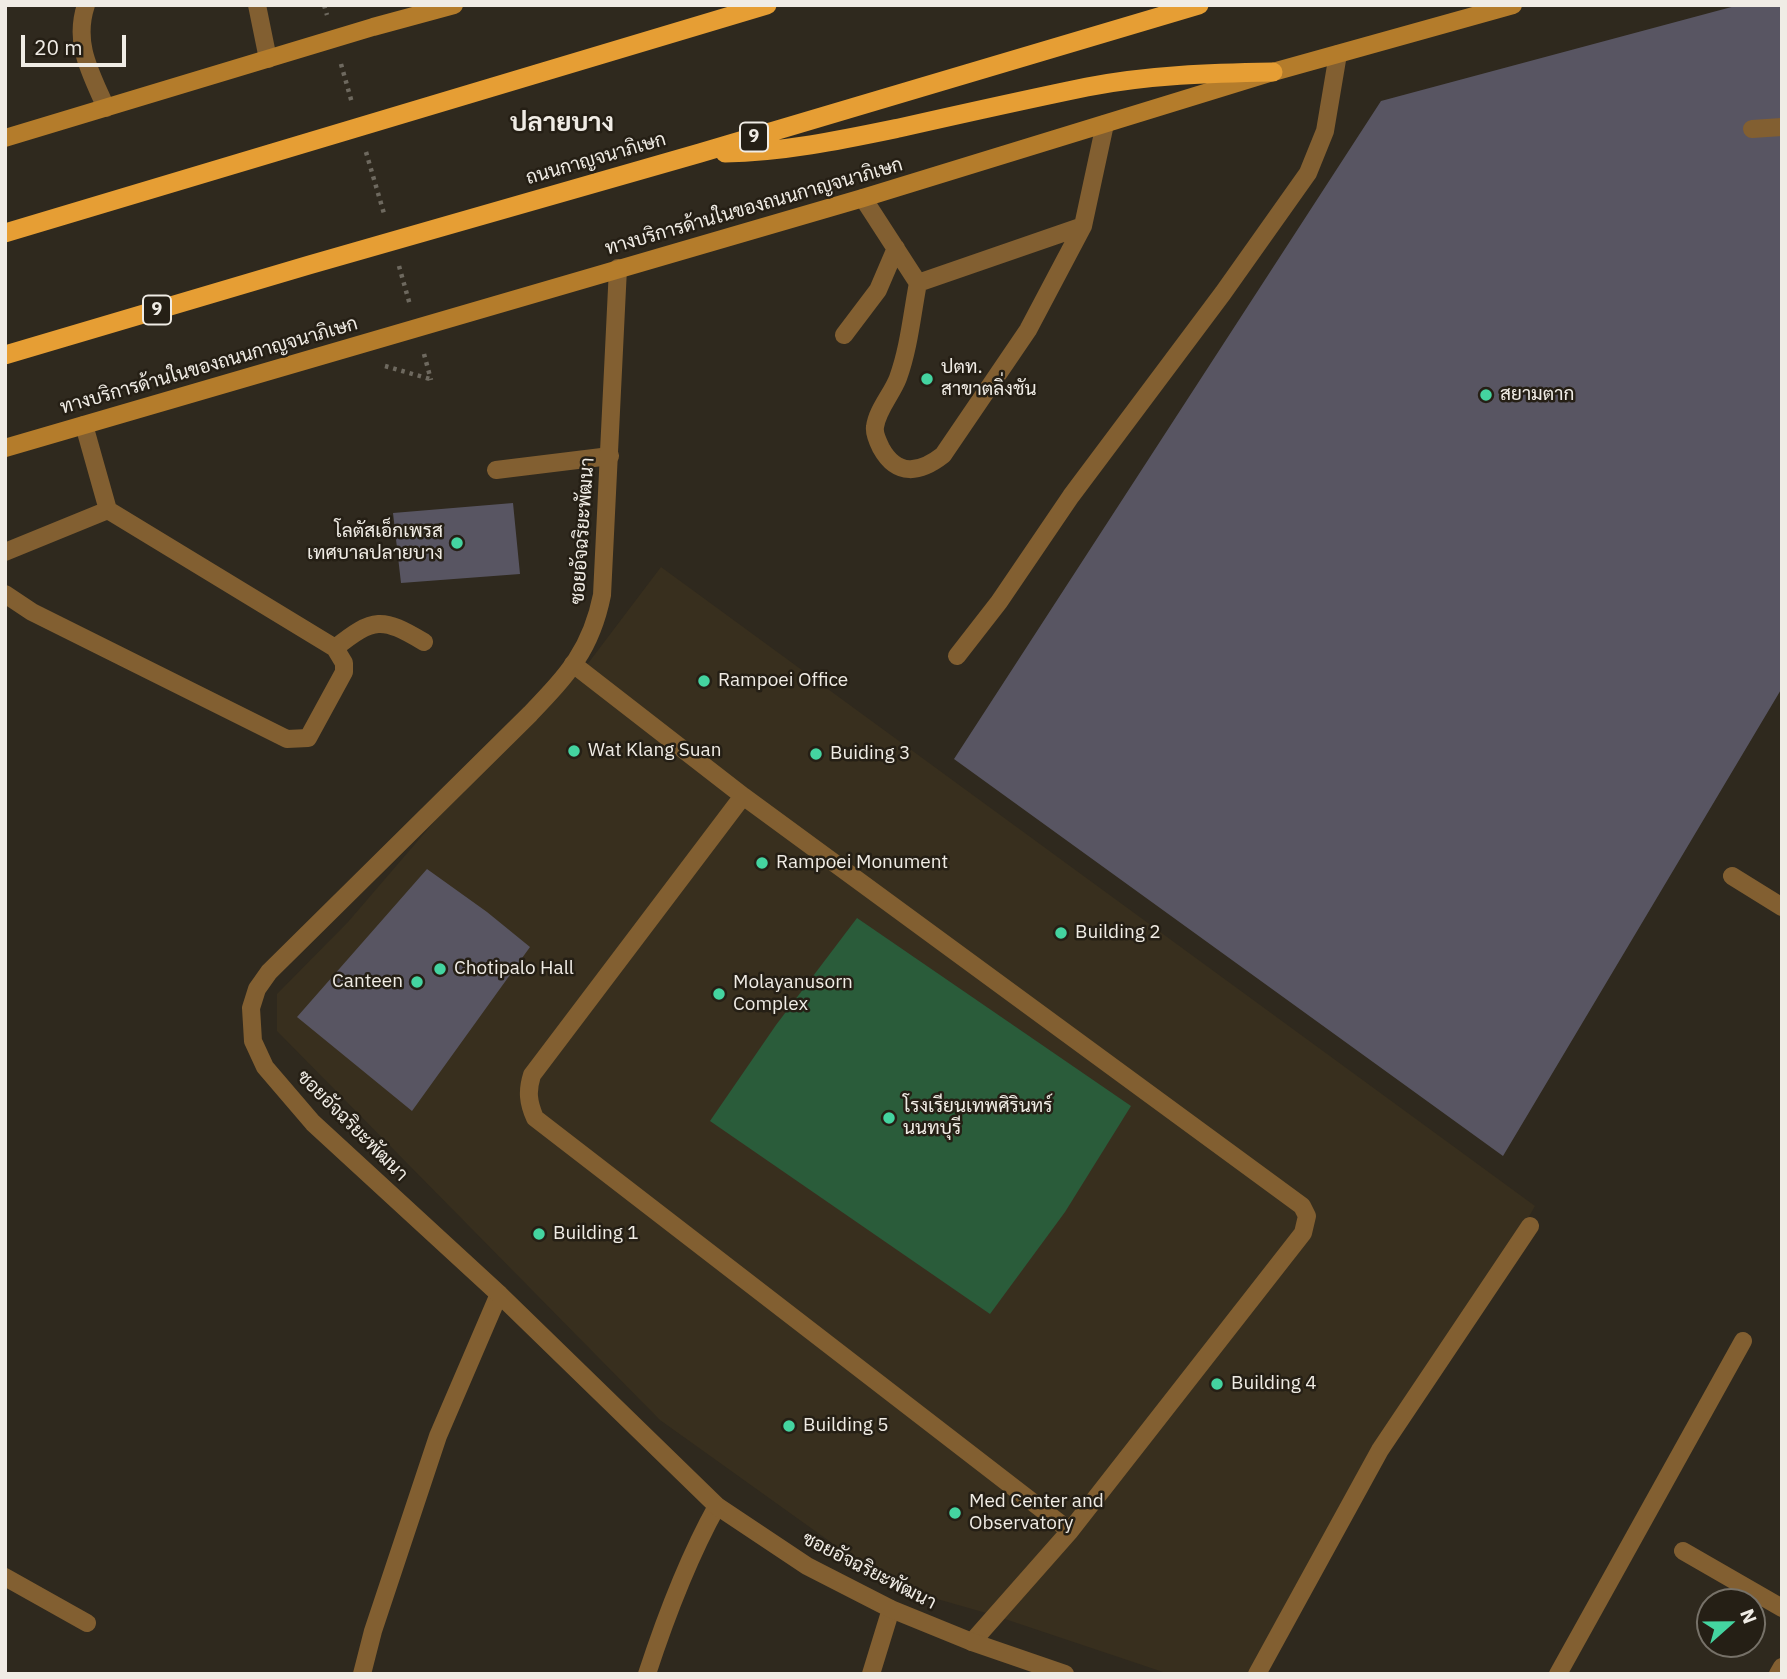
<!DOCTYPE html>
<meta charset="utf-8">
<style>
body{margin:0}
#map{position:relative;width:1787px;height:1679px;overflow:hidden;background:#2f291e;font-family:"IBM Plex Sans",sans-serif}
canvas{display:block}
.frame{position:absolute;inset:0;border:7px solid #f0ece5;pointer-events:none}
.north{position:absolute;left:1696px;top:1588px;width:70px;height:70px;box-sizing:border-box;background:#251f15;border:2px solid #767168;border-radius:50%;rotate:69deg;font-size:19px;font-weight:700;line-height:28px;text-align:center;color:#f0ece5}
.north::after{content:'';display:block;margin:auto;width:24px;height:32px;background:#44d4a0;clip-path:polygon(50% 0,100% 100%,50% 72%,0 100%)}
.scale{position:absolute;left:21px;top:35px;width:105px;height:32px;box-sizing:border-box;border:4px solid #f0ece5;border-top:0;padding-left:9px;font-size:21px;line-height:24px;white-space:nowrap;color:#f0ece5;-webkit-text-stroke:5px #251f15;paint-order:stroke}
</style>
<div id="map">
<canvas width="1787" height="1679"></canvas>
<div class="frame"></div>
<div class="north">N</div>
<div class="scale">20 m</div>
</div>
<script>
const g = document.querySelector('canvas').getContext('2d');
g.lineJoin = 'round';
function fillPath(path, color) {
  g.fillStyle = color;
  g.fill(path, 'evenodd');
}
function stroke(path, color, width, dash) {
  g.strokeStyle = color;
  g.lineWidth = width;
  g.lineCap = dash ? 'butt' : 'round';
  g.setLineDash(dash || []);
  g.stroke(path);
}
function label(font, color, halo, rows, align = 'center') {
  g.font = font + ' "IBM Plex Sans",Sarabun,sans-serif';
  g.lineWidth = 5;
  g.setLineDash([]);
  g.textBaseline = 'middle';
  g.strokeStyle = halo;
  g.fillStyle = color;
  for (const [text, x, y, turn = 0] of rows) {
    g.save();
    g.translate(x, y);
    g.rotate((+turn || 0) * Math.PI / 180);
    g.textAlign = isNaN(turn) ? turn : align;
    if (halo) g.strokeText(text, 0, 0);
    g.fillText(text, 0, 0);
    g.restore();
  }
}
const built = new Path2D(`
 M661,567L1535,1206L1493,1280L1251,1674H1169L993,1615L892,1586L660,1420L277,1031V994L348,922L501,744L583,670Z`);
const green = new Path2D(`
 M857,918L1131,1106L1065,1212L990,1314L710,1121L776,1025Z`);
const building = new Path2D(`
 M1739,5H1782V688L1503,1156L954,759L1381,101Z
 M513,503L520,574L401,583L393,513Z
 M427,869L487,912L530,947L412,1111L297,1017Z`);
const path = new Path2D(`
 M324,5L327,15
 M341,64L352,103
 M366,152L385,217
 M399,266L410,305
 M424,354L431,380
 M385,366L430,379`);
const service = new Path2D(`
 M86,5C73,44 91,73 106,108
 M257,5L268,59
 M1752,129L1782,127
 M863,198L918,283C912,314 909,348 898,378C892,394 877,410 875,427C874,433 878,442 881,448C897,477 920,473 943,455L1028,330L1083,226L1105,124
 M918,283L1083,226
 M844,335L878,290L896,248
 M496,470L610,456
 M5,552L108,510L84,425
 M5,594L32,612L287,739L308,738L344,672V663L335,648L108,510
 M335,648C374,617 382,617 424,642
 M957,656L999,602L1071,496L1223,293L1308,173L1325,131L1338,54
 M573,664L743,796L532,1075C527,1091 528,1102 535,1118L1070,1531L972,1642
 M743,796L1302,1206L1307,1216L1303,1233L1070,1531
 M1558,1674L1743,1341`);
const minor = new Path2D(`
 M1732,876L1782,907
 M1683,1551L1782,1608
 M5,1577L87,1623
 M362,1674L373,1631L438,1436L499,1294
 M647,1674C666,1616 687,1560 717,1506
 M871,1674L891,1609
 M1257,1674L1380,1450L1530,1226
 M1778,1674L1782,1667`);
const tertiary = new Path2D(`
 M618,268L602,595C591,650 568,674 530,714L269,972L257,989L251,1008L253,1041L265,1067L313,1123L499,1294L717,1506L807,1566L891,1609L972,1642L1065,1674`);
const secondary = new Path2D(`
 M5,138L373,27L454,5
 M5,448L863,198L1273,72L1513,5`);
const trunk = new Path2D(`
 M725,153C784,152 841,140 899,128C961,114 1024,100 1087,87C1148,75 1211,73 1273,72
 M5,233L767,5
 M5,355L309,265L700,153L1199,5`);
const markers = [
 [927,379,7,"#44d4a0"],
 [1486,395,7,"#44d4a0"],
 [457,543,7,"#44d4a0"],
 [704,681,7,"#44d4a0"],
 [574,751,7,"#44d4a0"],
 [816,754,7,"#44d4a0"],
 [762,863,7,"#44d4a0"],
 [1061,933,7,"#44d4a0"],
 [440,969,7,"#44d4a0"],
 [417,982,7,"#44d4a0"],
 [719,994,7,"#44d4a0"],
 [889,1118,7,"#44d4a0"],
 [539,1234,7,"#44d4a0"],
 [1217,1384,7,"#44d4a0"],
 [789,1426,7,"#44d4a0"],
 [955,1513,7,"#44d4a0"]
];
const shields = [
 [754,137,28],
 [157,310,28]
];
const shieldNames = [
 ["9",754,137],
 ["9",157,310]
];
const streetNames = [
 ["ถนนกาญจนาภิเษก",596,159,-16],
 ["ทางบริการด้านในของถนนกาญจนาภิเษก",754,207,-16],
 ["ทางบริการด้านในของถนนกาญจนาภิเษก",209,366,-16],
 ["ซอยอัจฉริยะพัฒนา",583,531,-86],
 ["ซอยอัจฉริยะพัฒนา",352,1126,45],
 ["ซอยอัจฉริยะพัฒนา",869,1571,27]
];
const poiNames = [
 ["ปตท.",941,368],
 ["สาขาตลิ่งชัน",941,390],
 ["สยามตาก",1500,395],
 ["โลตัสเอ็กเพรส",443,532,"right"],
 ["เทศบาลปลายบาง",443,554,"right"],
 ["Rampoei Office",718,681],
 ["Wat Klang Suan",588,751],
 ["Buiding 3",830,754],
 ["Rampoei Monument",776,863],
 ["Building 2",1075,933],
 ["Chotipalo Hall",454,969],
 ["Canteen",403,982,"right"],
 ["Molayanusorn",733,983],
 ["Complex",733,1005],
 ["โรงเรียนเทพศิรินทร์",903,1107],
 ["นนทบุรี",903,1129],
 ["Building 1",553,1234],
 ["Building 4",1231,1384],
 ["Building 5",803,1426],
 ["Med Center and",969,1502],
 ["Observatory",969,1524]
];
const districtNames = [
 ["ปลายบาง",562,123]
];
fillPath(built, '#382f1e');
fillPath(green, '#2a5c3a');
fillPath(building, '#585562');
stroke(path, '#6e695f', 4.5, [3.5, 5]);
stroke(service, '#825f31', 18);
stroke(minor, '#825f31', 18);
stroke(tertiary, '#825f31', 18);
stroke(secondary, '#b47c2b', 18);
stroke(trunk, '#e69e34', 19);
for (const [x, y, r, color] of markers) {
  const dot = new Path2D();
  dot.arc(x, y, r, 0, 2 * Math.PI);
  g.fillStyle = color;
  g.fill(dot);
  stroke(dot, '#251f15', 2.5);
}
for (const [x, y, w] of shields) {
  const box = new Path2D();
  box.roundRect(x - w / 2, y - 14.5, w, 29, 5);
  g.fillStyle = '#251f15';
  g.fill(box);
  stroke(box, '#f0ece5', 2);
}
label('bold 18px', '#f0ece5', null, shieldNames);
label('19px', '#f0ece5', '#251f15', streetNames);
label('19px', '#f0ece5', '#251f15', poiNames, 'left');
label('bold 26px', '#f0ece5', '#251f15', districtNames);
</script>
